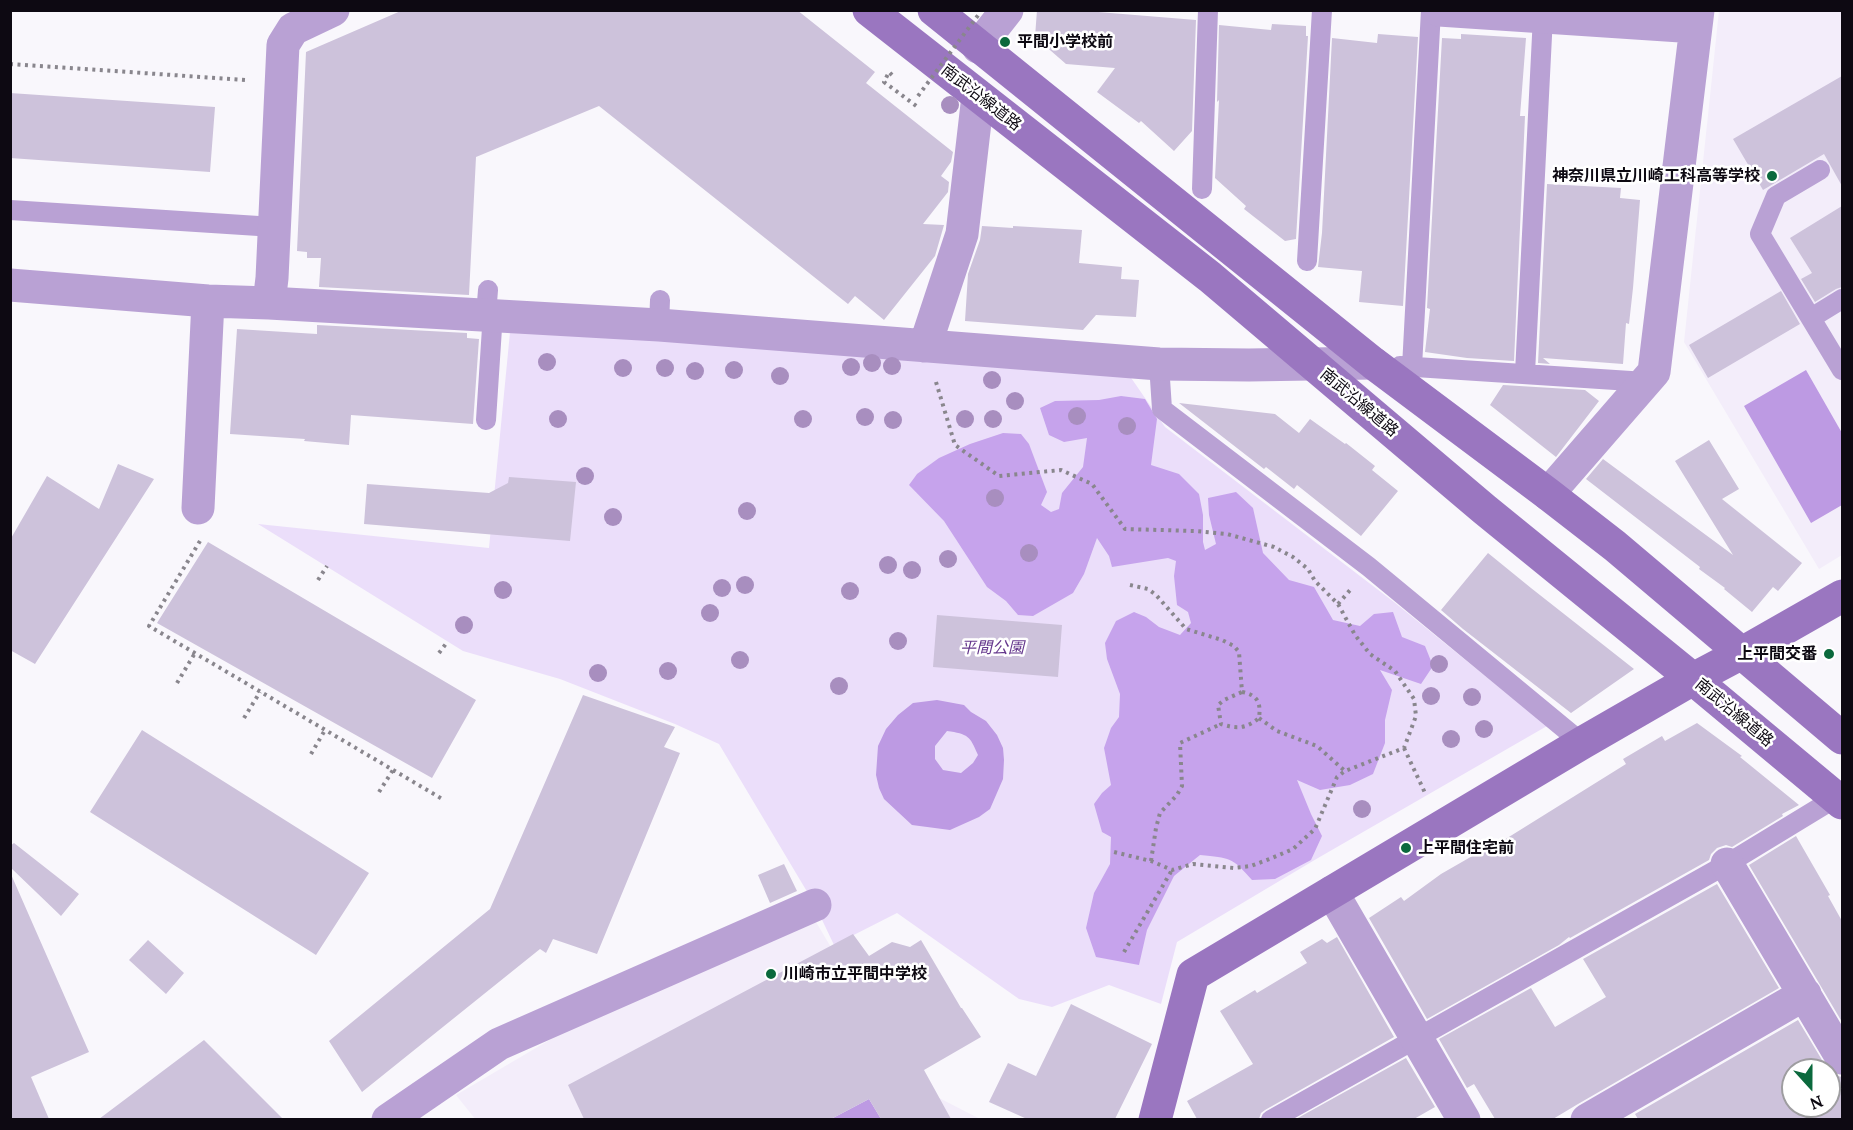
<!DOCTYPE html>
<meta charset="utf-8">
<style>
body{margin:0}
#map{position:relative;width:1853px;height:1130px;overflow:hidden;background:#f9f7fc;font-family:Lora,serif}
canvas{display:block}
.frame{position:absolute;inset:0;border:12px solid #0d0912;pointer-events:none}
.north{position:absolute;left:1781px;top:1058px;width:60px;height:60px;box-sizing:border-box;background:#fff;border:2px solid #9e9da0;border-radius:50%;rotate:159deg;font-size:16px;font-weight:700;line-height:24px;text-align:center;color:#0d0912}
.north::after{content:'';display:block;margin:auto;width:21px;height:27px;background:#0b693d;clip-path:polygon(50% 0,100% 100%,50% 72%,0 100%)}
</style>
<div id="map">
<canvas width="1853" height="1130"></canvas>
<div class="frame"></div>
<div class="north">N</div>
</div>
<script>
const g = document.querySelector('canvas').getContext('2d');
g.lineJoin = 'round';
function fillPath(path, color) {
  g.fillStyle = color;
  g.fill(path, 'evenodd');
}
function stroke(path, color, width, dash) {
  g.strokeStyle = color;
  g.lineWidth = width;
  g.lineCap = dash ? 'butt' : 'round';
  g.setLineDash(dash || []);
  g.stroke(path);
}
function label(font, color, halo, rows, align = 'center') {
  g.font = font + ' Lora,"Noto Sans JP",serif';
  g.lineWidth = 5;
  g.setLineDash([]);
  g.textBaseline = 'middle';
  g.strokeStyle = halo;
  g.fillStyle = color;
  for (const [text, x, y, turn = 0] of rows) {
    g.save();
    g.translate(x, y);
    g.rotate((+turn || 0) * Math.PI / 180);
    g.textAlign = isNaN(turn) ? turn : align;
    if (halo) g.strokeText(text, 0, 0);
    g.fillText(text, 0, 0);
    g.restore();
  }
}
const built = new Path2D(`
 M1719,11H1842V555L1819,569L1684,342Z
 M816,922L912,1084L980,1119L476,1120L456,1095L575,1025Z`);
const green = new Path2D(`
 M511,322L1125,369L1165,427L1394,602L1547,726L1318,858L1177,942L1161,1004L1109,985L1052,1007L1019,999L897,913L834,945L815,905L719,744L675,724L560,679L463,651L258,524L489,548Z`);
const forest = new Path2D(`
 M1121,396L1145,399L1157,419L1151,465L1179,474L1199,494L1203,515V542L1205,550L1216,544L1209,515L1208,498L1236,492L1253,508L1263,553L1289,580L1314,587L1333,620L1360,626L1374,614L1393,612L1402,637L1425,646L1433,666L1421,684L1380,670L1392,690L1385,720V743L1373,774L1350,785L1320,790L1297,780L1311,814L1322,836L1311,860L1275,879L1252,880C1232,857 1230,858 1200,855L1174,876L1147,930L1139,965L1096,957L1086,928L1094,893L1110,864L1111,837L1102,832L1094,804L1102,793L1111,785L1104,748L1111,728L1119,717L1120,694L1107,659L1105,643L1116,621L1134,612L1146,617L1159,627L1180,635L1191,623L1188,612L1177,605L1174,576L1176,561L1168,558L1112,567L1109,556L1097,538L1084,574L1073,593L1033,616L1018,615L1006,601L987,587L944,521L909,485L917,474L939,458L970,444L1003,433L1021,434L1029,444L1047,492L1041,505L1051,512L1059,509L1062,493L1083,467L1087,438L1064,442L1049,435L1040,408L1055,401L1099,400Z`);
const water = new Path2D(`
 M1806,370L1842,433V505L1811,523L1744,406Z
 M937,700L964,705L971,712L986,721L997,735L1003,748L1004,760L1003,779L990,809L979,817L950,830L912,825L884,799L879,788L876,775L878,746L886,729L898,715L913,703ZM947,731C968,734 970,736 978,755L973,763L961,773L943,770L935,759V746Z
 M869,1099L881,1119H831Z`);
const building = new Path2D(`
 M403,10H797L875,72L866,83L953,152L951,162L941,176L949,182L948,192L923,224L944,225L935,256L884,320L855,296L848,304L599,106L476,157L469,295L319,287L321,258H307V252L297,251L306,52Z
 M1037,10H1074L1196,20L1192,131L1174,151L1141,121L1139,123L1097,92L1115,68L1066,64L1035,37Z
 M1272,24L1306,26V36H1308L1296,239L1285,241L1244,209L1246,206L1215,178L1219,100L1217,102L1219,25L1271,30Z
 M1378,34L1418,37L1403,306L1359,302L1362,271L1318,267L1322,233L1332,38L1377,43Z
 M1461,34L1526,38L1520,116H1525L1514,361L1467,358L1425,352L1430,309L1427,308L1442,38L1461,39Z
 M1842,76V186L1824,154L1763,190L1733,139Z
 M10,93L215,107L210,172L10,158Z
 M1547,184L1621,188L1620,198L1640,200L1633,288L1629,324L1626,323L1623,364L1543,358L1550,364L1538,363Z
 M1842,206V287L1836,289L1815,302L1801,279L1812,273L1790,238Z
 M982,226L1013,228V226L1082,230L1079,263L1122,267L1121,279L1139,280L1136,317L1096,315L1083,330L965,321L968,274L980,240Z
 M1781,291L1800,324L1708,378L1689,345Z
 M317,325L467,333V338L479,339L473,424L351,415L349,445L304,441L305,439L230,434L237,329L317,334Z
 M1503,385L1585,390L1599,401L1556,457L1490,405Z
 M1179,403L1275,414L1299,433L1310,419L1345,444L1346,443L1375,466L1372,470L1398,491L1361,536L1297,485L1294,489L1266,467L1264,469Z
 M1709,440L1739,489L1722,499L1802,563L1778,591L1773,587L1752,612L1724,589L1725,588L1699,569L1700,567L1586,479L1603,459L1733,555L1675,461Z
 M118,464L154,479L35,664L10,650V540L47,476L99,509Z
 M509,477L576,482L570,541L364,524L367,484L489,493L508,483Z
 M208,542L476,700L432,778L157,623Z
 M1488,553L1531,588L1634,669L1571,713L1463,629L1441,610Z
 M937,615L1062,625L1058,677L933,667Z
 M583,695L675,727L664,747L680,753L597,954L553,939L546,953L540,949L362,1092L329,1041L490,909Z
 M1697,723L1742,756L1740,757L1799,805L1782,814L1783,816L1732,847L1726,845L1717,848L1711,854L1709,860L1570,938L1569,937L1559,945L1427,1019L1369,918L1401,897L1404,901L1441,874L1495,843L1496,845L1626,764L1623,759L1662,736L1665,741Z
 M142,730L369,873L316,955L90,812Z
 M1796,836L1830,895L1828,896L1842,921V1022L1749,865Z
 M14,843L79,894L61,916L10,867V846Z
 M784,864L797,891L770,903L758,875Z
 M10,872L89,1052L31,1077L49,1119H10Z
 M1717,884L1779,988L1578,1104L1553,1119H1495L1474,1084L1467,1088L1439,1039L1531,988L1555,1027L1606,997L1583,959Z
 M853,934L869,956L892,942L910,947L921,940L961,1008H962L981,1037L924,1070L951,1119H881L869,1099L831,1119H584L568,1085Z
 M1337,937L1394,1037L1265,1110L1261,1113L1259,1119H1197L1187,1101L1253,1064L1220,1011L1255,990L1257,993L1307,963L1300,952L1322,939L1327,943Z
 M148,940L184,973L166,994L129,960Z
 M1071,1004L1152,1044L1115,1119H1027L989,1102L1008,1063L1036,1076Z
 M1798,1020L1828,1070H1793V1106H1829V1071L1833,1075L1842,1077V1119H1638L1635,1114Z
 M204,1040L283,1119H99Z
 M1406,1058L1435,1107L1414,1119H1296Z`);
const path = new Path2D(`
 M10,64L246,80
 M892,75L889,72L884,82L919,108
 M936,382L955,445L999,476L1061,470L1092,484L1125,529L1195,531L1227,534L1274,547L1293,557L1308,569L1315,581L1338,604L1355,635L1370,654L1395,671L1414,699L1416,716L1404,748L1345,771L1337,777L1315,829L1293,849L1272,858L1251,866L1234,868L1193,864L1172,870L1151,861L1114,852
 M200,541L149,626L444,800
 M318,580L327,566
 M1130,585L1148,589L1156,595L1186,629L1222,640L1234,646L1239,652L1242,692
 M1338,604L1351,589
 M439,653L448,641
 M177,683L195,653
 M1242,692C1258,695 1261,703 1259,718C1246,729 1236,729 1221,724L1218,705L1224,700Z
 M244,718L260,692
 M1259,718L1277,731L1317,746L1345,771
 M1404,748L1426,795
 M311,754L325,730
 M379,792L393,770
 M1151,861L1156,828L1160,813L1177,795L1182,786L1180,743L1221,724
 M1124,952L1172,870`);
const lane = new Path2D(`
 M1820,170L1776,196L1760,234L1842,370
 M1202,189L1208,10
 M10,210L274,227
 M1307,261L1322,10
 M1811,318L1842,299
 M659,325L660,300
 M1159,364L1162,409L1369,567L1582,743
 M1400,366L1646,382
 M1412,367L1431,10
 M1525,373L1543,16
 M486,420L492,328L486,315L488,290
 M1271,1120L1727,864L1842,794`);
const street = new Path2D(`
 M1439,10L1696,27
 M978,47L1007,10
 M10,285L208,301L269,303L659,325L1159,364L1249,365L1373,363
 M269,303L272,278L283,45L293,29L333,10
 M925,346L962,234L978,96
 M1548,494L1654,372L1698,10
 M198,508L208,301
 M1727,864L1842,1058
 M1332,892L1464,1120
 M388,1120L499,1044L815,905
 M1587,1120L1805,994`);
const secondary = new Path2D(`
 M869,10L1210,277L1484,509L1693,679L1842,803
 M934,10L1373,363L1548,494L1615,546L1842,738
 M1155,1120L1193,975L1582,743L1693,679L1742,653L1842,596`);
const pathBridge = new Path2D(`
 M918,96L979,14`);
const trees = [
 [950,105],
 [547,362],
 [872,363],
 [892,366],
 [851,367],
 [623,368],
 [665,368],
 [734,370],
 [695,371],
 [780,376],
 [992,380],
 [1015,401],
 [1077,416],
 [865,417],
 [558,419],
 [803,419],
 [965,419],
 [993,419],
 [893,420],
 [1127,426],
 [585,476],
 [995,498],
 [747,511],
 [613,517],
 [1029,553],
 [948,559],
 [888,565],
 [912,570],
 [745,585],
 [722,588],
 [503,590],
 [850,591],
 [710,613],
 [464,625],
 [898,641],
 [740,660],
 [1439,664],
 [668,671],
 [598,673],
 [839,686],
 [1431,696],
 [1472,697],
 [1484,729],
 [1451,739],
 [1362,809]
];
const markers = [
 [1005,42,6,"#0b693d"],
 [1772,176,6,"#0b693d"],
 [1829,654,6,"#0b693d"],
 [1406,848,6,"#0b693d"],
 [771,974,6,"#0b693d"]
];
const poiNames = [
 ["平間小学校前",1017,42],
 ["神奈川県立川崎工科高等学校",1760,176,"right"],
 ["上平間交番",1817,654,"right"],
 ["上平間住宅前",1418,848],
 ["川崎市立平間中学校",783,974]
];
const streetNames = [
 ["南武沿線道路",981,98,38],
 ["南武沿線道路",1359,403,40],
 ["南武沿線道路",1734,713,40]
];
const parkNames = [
 ["平間公園",992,648]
];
fillPath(built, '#f3edfa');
fillPath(green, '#ebdefa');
fillPath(forest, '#c6a3ec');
fillPath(water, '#bd9ae3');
fillPath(building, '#cdc2db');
stroke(path, '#89868d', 4, [3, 4.5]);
stroke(lane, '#b9a1d4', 20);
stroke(street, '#b9a1d4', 33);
stroke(secondary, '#9a76c0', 33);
stroke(pathBridge, '#89868d', 4, [3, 4.5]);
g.fillStyle = '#a88ebf';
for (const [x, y] of trees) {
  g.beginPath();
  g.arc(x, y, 9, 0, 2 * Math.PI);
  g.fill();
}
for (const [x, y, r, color] of markers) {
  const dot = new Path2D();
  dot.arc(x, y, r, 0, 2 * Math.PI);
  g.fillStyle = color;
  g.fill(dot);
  stroke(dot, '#fff', 2);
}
label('bold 16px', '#0d0912', '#fff', poiNames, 'left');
label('16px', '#0d0912', '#fff', streetNames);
label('italic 16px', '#65388d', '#fff', parkNames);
</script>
